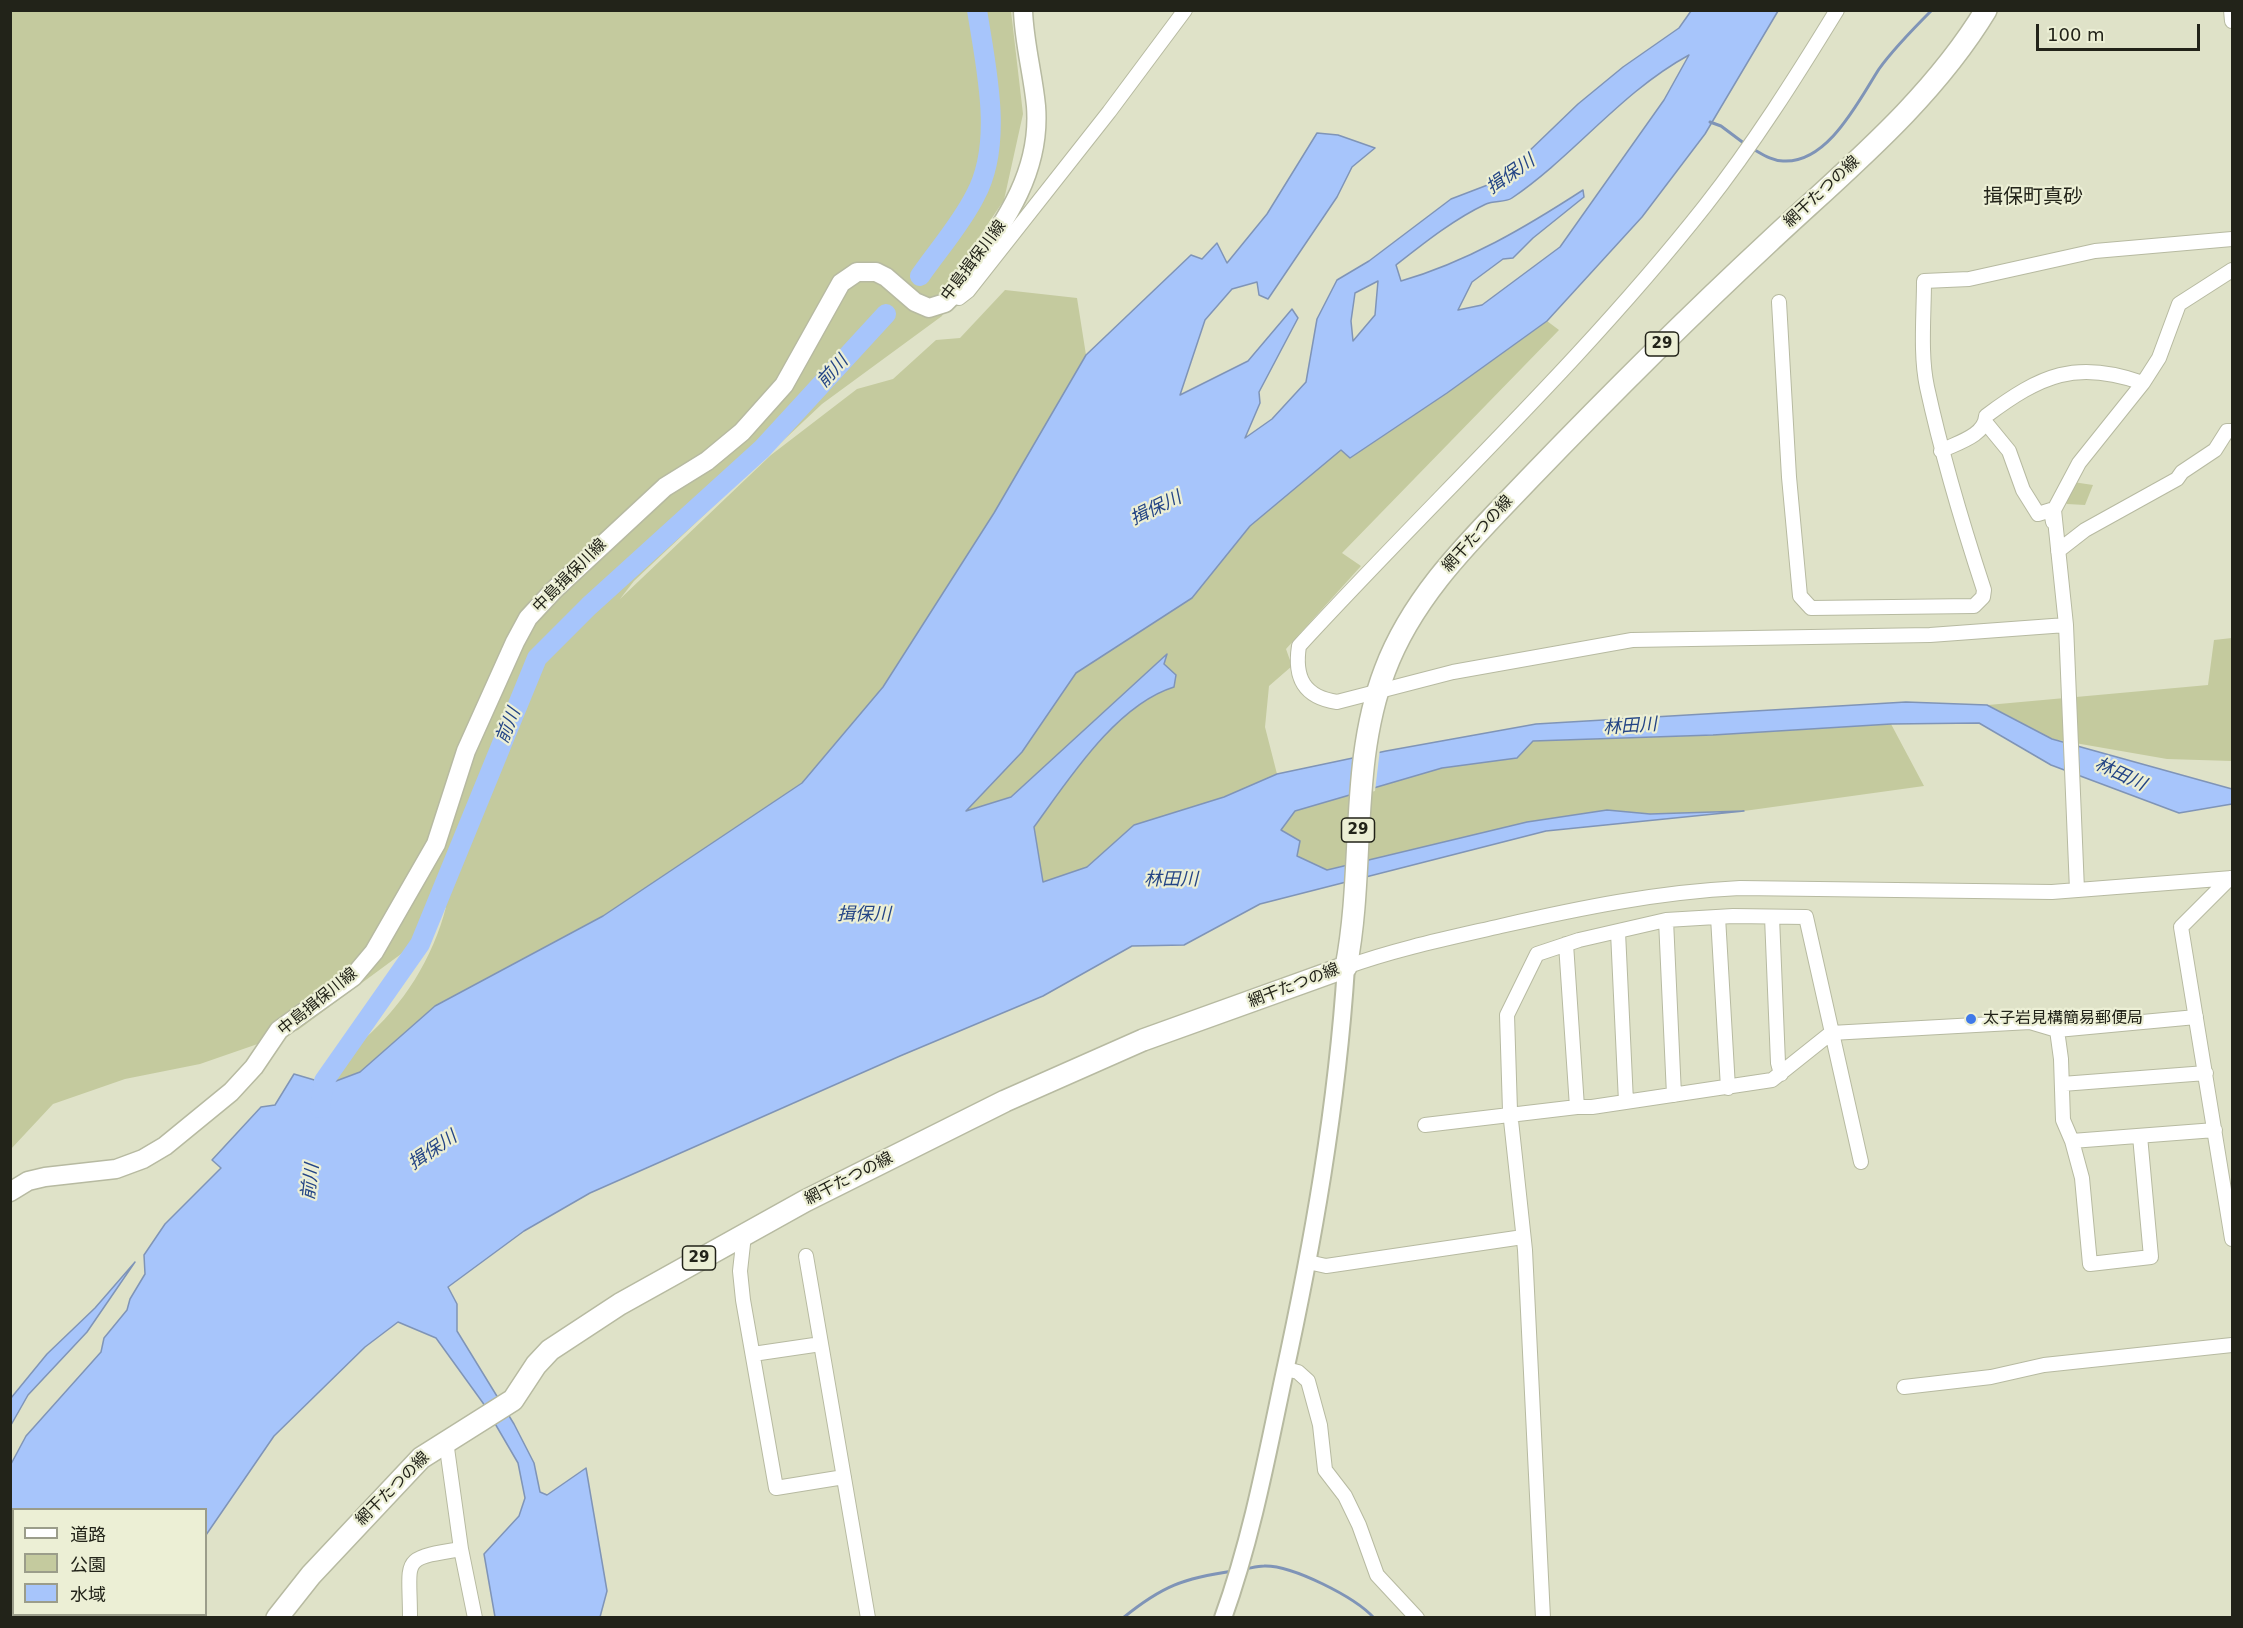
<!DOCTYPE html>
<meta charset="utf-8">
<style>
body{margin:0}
#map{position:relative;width:2243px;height:1628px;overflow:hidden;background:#dfe2c8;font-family:"DejaVu Sans","Noto Sans JP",sans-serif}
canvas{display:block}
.frame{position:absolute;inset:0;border:12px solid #222319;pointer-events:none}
.legend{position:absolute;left:12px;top:1508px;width:195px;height:108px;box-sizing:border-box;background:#ecefd5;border:2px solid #9b9d8a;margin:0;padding:8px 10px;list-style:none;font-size:18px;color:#222319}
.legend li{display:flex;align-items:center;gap:12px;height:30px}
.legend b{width:30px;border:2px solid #9b9d8a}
.scale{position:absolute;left:2036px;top:24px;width:164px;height:27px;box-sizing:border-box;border:3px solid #222319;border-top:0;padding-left:8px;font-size:18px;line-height:21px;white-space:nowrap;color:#222319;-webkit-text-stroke:4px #ecefd5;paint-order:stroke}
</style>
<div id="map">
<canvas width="2243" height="1628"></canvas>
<div class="frame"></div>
<ul class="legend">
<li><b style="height:8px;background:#fff"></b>道路</li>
<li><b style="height:16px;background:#c4ca9e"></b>公園</li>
<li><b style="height:16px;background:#a7c5fb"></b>水域</li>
</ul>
<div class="scale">100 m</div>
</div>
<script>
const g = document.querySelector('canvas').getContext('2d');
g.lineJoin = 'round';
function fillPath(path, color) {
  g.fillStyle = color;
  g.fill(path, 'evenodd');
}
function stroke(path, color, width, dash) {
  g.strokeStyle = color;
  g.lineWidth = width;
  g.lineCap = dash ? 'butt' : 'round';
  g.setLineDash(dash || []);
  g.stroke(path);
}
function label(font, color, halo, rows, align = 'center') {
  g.font = font + ' "DejaVu Sans","Noto Sans JP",sans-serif';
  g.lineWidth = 4.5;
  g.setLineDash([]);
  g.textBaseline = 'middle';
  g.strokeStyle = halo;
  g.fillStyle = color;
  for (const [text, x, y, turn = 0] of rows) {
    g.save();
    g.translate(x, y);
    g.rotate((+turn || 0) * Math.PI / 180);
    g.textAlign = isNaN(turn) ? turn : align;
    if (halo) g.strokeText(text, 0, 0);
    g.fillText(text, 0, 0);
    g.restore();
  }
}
const green = new Path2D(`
 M11,11H1011L1023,114L1004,200L971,249L942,316L822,404L634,581L620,599L771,455L857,389L893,379L936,340L960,338L1005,290L1077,298L1086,355L994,513L883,687L802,783L603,916L435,1006L360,1072L328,1084L320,1076C332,1060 348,1053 363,1040C403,1006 433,958 446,907L416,943L298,1030L200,1064L125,1079L53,1104L11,1149Z
 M1547,321L1559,330L1342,553L1361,566L1286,649L1292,666L1269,686L1265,727L1277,774L1224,797L1134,825L1087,867L1043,882L1034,827C1069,779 1116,705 1174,687L1164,664L1166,655L1011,797L965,811L1022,752L1076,673L1192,598L1250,526L1341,449L1350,458L1447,393Z
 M2073,482L2093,485L2085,505L2067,504L2064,501Z
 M2232,638V761L2167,759L2052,739L1988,705L2208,685L2214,640Z
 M1891,724L1924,786L1744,811L1650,814L1607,810L1527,822L1326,870L1297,856L1281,830L1295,811L1442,768L1517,758L1532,741L1713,735Z`);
const water = new Path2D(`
 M1691,11H1778L1705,134L1642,217L1547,321L1447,393L1350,458L1341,450L1250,526L1192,598L1076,673L1022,752L966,811L1011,797L1167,654L1164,664L1176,675L1174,687C1116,705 1069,779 1034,827L1043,882L1087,867L1134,825L1224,797L1277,774L1386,751L1536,724L1906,702L1987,705L2052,739L2232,789V804L2179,813L2051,765L1979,723L1891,724L1713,735L1533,741L1517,758L1442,768L1295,811L1281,830L1300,841L1297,856L1327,870L1527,822L1607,810L1650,814L1744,811L1546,831L1260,904L1184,945L1132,946L1043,996L900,1056L590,1193L524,1231L448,1287L457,1304V1331L514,1424L534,1463L540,1492L547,1495L586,1468L607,1591L600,1617H495L484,1554L519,1516L525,1498L518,1463L483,1403L436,1338L398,1322L365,1347L274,1436L206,1535V1510H14V1614L151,1615L149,1618H11V1464L26,1436L101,1352L104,1338L127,1310L130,1299L145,1274L144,1255L165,1224L221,1168L212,1160L261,1107L275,1105L294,1074L328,1084L360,1072L435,1006L603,916L802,783L883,687L994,513L1086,355L1191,255L1202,259L1217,243L1227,263L1267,214L1317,133L1338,135L1375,148L1352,167L1337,197L1268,299L1259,295L1257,282L1232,289L1205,320L1180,395L1248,361L1292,309L1298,318L1259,392L1260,403L1245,438L1272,419L1306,382L1317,319L1337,280L1369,261L1451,199L1498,181L1578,104L1623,67L1679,28ZM1689,55L1664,100L1560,247L1482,305L1458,310L1472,282L1503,259L1513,258L1533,238L1584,197L1583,190C1526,227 1467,262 1401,281L1396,265C1424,243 1454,219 1486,204C1494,200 1505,203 1512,198C1575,155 1621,92 1689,55ZM1378,281L1375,315L1353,341L1351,321L1355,293Z
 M135,1262L87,1332L28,1395L11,1425V1398L47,1354L95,1308Z`);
const pier = new Path2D(`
 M1380,749L1375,791L1357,796L1362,753Z`);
const stream = new Path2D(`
 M1710,122L1721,126L1745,144
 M1753,149C1762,154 1772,161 1783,161C1828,164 1859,100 1879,69C1894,48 1914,28 1932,10
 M1245,1569C1251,1568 1258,1566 1264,1566C1292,1565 1355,1597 1374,1618
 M1123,1618C1162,1586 1184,1578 1233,1571`);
const river = new Path2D(`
 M920,276C938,250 961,224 975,196C1004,143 986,68 977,10
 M320,1108L324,1081L420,944L537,658L589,606L762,449L886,314`);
const minor = new Path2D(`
 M1837,10C1796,77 1753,145 1705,206C1581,363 1434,499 1299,646C1294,678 1304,697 1337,702L1453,672L1632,640L1930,635L2066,625
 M2231,10L2232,21
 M953,295L959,298L968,291L1109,112L1185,10
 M1779,302L1789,477L1800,596L1811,608L1974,606L1983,597L1984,590C1962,523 1942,456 1927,387C1920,354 1924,315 1924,281L1969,279L2095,251L2232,239
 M1986,423L2009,451L2023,490L2038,514L2051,510L2053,522
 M1941,451C1956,443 1985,436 1986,416C2041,375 2076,359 2143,383
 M2058,551L2085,530L2177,479L2182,472L2215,450L2227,431H2232
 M2230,878L2181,927L2232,1239
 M2077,890L2066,625L2054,510L2079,463L2143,383L2159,358L2179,304L2232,270
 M1718,917L1728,1088
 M1772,917L1778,1063L1781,1074
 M1666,920L1674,1095
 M1618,932L1626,1102
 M1566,944L1577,1107
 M1346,967C1396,949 1449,938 1501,926C1580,908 1658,892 1740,888L2052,892L2232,878
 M2057,1030L2061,1059L2063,1120L2072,1141L2082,1178L2090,1264L2151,1257L2140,1136
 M2062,1084L2206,1073
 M1425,1125L1577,1107H1592L1772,1080L1831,1033L2030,1022L2057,1030L2196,1017
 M2072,1141L2215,1130
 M744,1235L740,1271L743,1300L776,1488L844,1477
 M806,1256L868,1618
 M1308,1262L1326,1266L1523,1237
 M753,1354L821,1344
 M1286,1369L1298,1372L1308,1381L1320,1425L1325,1470L1345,1496L1359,1525L1377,1575L1417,1618
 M1904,1387L1991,1377L2044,1365L2232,1345
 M446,1441L461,1549L475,1618
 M410,1618C410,1558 399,1559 461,1549
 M1543,1618L1525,1250L1510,1111L1507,1015L1537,954L1579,940L1666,920L1733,916L1806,917L1861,1162`);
const tertiary = new Path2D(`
 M1223,1618C1251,1540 1266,1461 1283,1380C1313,1243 1337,1107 1346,967`);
const secondary = new Path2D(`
 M10,1192L28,1181L45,1177L116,1169L143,1159L165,1146L231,1092L254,1067L279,1030L353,977L374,952L436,844L466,751L515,642L528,618L554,590L665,487L707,461L742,432L784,385L841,283L857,272H876L886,277L915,302L929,308L945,303L953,295C993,236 1042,182 1036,106C1033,74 1024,43 1023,10`);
const primary = new Path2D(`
 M277,1618L311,1575L421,1458L513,1400L536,1365L550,1350L620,1304L805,1201L1005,1101L1143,1040L1346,967C1365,870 1349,764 1385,670C1414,593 1474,537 1529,479C1607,398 1686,319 1769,242C1846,170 1931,101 1986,10`);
const markers = [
 [1971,1019,6,"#3f79e9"]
];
const shields = [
 [1662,344,33],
 [1358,830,33],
 [699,1258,33]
];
const shieldNames = [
 ["29",1662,344],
 ["29",1358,830],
 ["29",699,1258]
];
const streetNames = [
 ["網干たつの線",1822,192,-43],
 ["中島揖保川線",974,261,-53],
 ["網干たつの線",1478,534,-48],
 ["中島揖保川線",570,576,-45],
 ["網干たつの線",1294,986,-21],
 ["中島揖保川線",318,1002,-39],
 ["網干たつの線",849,1179,-27],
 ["網干たつの線",393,1489,-45]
];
const poiNames = [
 ["太子岩見構簡易郵便局",1983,1019]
];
const waterNames = [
 ["揖保川",1511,175,-35],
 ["前川",833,372,-48],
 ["揖保川",1156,509,-26],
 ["前川",509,726,-68],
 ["林田川",1630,727,-4],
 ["林田川",2120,775,25],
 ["林田川",1171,880],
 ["揖保川",864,915],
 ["揖保川",433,1151,-34],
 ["前川",311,1182,-83]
];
const quarterNames = [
 ["揖保町真砂",2033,198]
];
fillPath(green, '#c4ca9e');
fillPath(water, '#a7c5fb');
stroke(water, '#7f94b7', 1.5);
fillPath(pier, '#dfe2c8');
stroke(stream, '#7f94b7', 3);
stroke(river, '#a7c5fb', 20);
stroke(minor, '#b7baa1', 16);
stroke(tertiary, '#b7baa1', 20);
stroke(secondary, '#b7baa1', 21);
stroke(primary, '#b7baa1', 24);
stroke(minor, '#fff', 14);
stroke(tertiary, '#fff', 16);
stroke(secondary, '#fff', 18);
stroke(primary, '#fff', 21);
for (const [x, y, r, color] of markers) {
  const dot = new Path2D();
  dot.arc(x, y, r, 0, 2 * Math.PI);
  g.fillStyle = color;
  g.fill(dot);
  stroke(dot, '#ecefd5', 2);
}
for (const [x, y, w] of shields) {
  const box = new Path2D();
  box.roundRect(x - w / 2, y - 12, w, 24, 4.5);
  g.fillStyle = '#ecefd5';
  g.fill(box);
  stroke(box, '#222319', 1.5);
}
label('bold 15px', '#222319', null, shieldNames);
label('16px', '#222319', '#ecefd5', streetNames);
label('16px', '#222319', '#ecefd5', poiNames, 'left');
label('italic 18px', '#244585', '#ecefd5', waterNames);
label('20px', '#222319', '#ecefd5', quarterNames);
</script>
